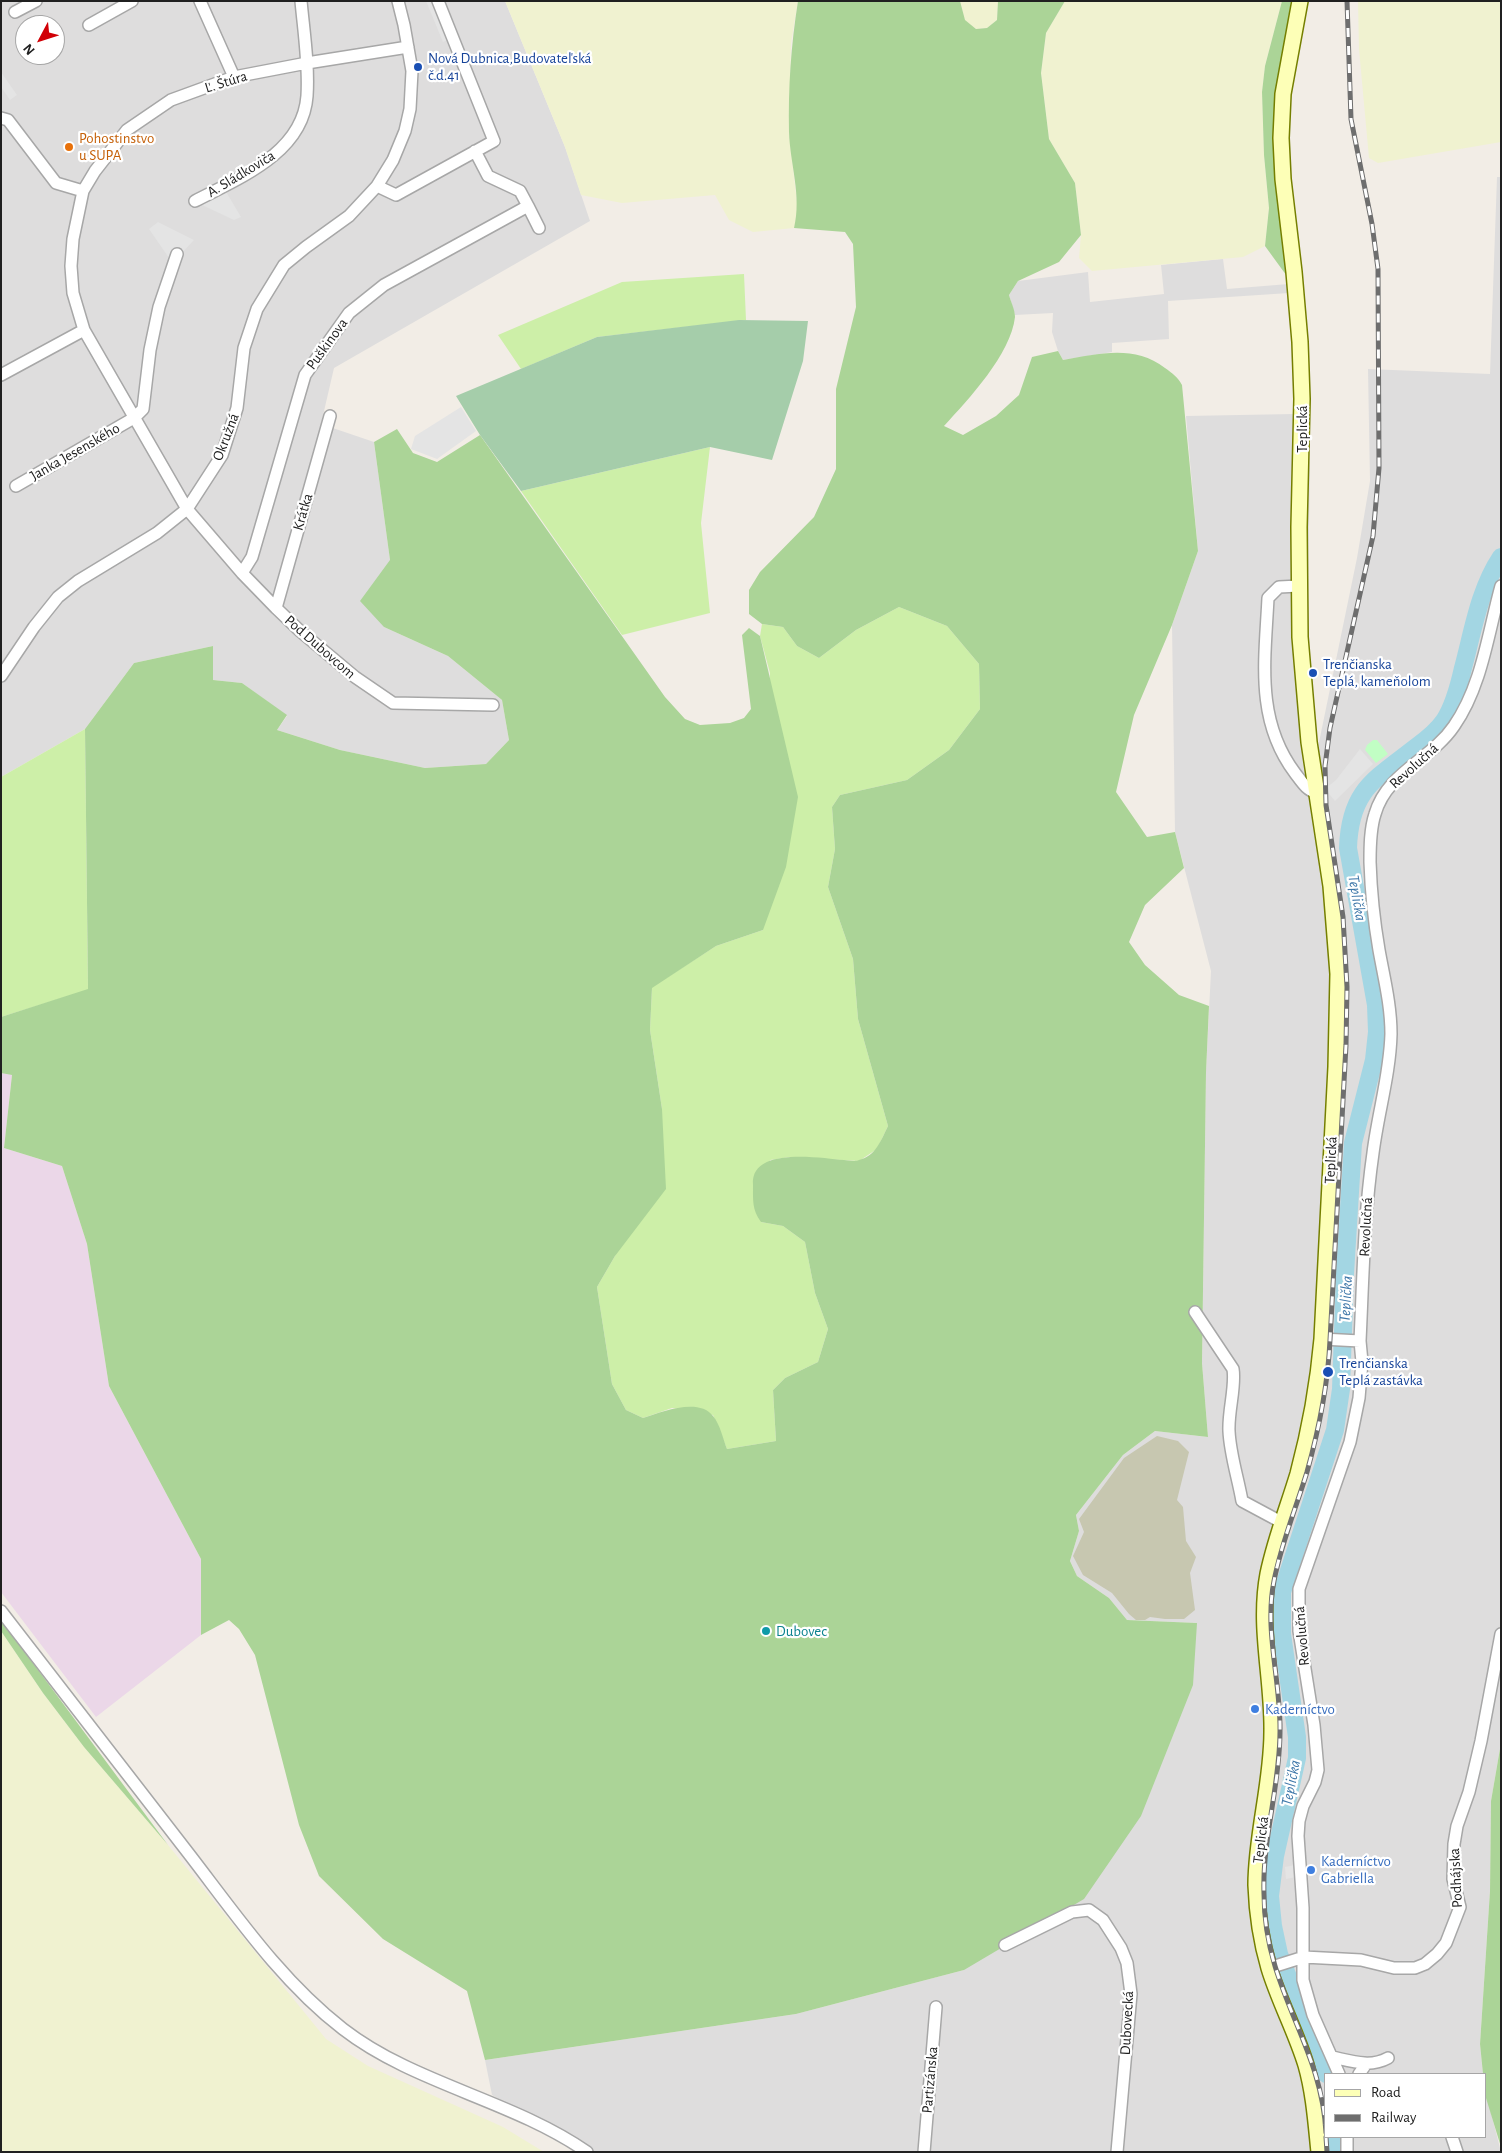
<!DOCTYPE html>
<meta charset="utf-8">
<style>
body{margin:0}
#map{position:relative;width:1502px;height:2153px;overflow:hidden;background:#f2ede6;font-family:"Alegreya Sans",sans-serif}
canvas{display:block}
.frame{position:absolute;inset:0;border:2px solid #202020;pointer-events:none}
.legend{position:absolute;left:1324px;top:2073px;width:162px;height:65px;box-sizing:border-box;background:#fff;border:1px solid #a6a6a6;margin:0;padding:6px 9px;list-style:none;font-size:15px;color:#202020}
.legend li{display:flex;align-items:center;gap:10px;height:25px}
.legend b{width:25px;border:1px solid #a6a6a6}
.north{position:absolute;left:15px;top:15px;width:50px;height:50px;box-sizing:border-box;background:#fff;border:1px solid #a6a6a6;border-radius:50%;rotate:230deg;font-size:14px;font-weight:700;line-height:20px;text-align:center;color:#202020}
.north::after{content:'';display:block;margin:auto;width:18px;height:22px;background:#d10006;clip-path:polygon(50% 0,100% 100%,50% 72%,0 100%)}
</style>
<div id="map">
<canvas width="1502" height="2153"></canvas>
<div class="frame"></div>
<ul class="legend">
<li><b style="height:6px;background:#fdffb7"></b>Road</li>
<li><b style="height:6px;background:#6e6e6e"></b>Railway</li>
</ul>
<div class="north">N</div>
</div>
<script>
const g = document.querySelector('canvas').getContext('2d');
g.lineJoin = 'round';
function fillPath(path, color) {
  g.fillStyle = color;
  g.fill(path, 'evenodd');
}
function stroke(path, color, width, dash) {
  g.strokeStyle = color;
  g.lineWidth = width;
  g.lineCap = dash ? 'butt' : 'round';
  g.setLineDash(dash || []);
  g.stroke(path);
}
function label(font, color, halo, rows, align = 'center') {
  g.font = font + ' "Alegreya Sans",sans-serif';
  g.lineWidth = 4.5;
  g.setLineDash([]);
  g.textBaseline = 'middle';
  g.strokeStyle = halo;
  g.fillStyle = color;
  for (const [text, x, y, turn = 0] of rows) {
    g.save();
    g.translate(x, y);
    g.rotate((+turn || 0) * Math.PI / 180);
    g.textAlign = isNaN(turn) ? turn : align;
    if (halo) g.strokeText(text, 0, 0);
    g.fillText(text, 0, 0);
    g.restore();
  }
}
const residential = new Path2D(`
 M1,1H505L565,147L590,221L334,368L321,424L374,442L390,560L384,627L448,656L502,700L509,740L486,764L425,768L340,750L277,730L287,716L242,683L213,680V646L134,663L85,729L1,777ZM25,25H55V55H25Z
 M1497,177H1501V1743L1491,1801L1490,1891L1480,2044L1483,2074H1326V2137H1486V2093L1501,2152H587L492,2095L485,2060L796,2014L964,1970L1197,1623L1127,1620L1109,1598L1077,1576L1070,1561L1079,1531L1076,1515L1123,1455L1155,1431L1208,1437L1202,1363L1206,1071L1211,971L1175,832L1172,625L1198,551L1186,416L1294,414L1289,293L1168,301L1169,339L1112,343V352L1063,360L1058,351L1052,332L1053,313L1015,315L1009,295L1018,281L1088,272L1090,302L1164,294L1161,265L1223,259L1227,289L1301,283L1306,449L1309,454L1310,471L1307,637L1317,752L1357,558L1370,481L1368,369L1490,374Z`);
const industrial = new Path2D(`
 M1,1073L12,1075L4,1148L62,1166L87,1244L109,1386L201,1559V1635L96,1717L1,1592Z`);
const construction = new Path2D(`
 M1157,1436L1178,1441L1189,1452L1177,1500L1183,1507L1186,1541L1196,1557L1190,1573L1195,1610L1184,1619H1165L1150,1617L1145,1620H1136L1129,1614L1112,1593L1083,1575L1073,1556L1084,1532L1079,1519L1124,1458Z`);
const farmland = new Path2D(`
 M505,1H798L791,43L789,133L798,211L794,228L753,232L729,220L715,195L622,203L581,195L565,147Z
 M960,1H998L997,20L987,28L976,29L965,21Z
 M1065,1H1282L1265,66L1262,92L1264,155L1269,208L1265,246L1243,257L1092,271L1079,258L1081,235L1075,183L1049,139L1041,73L1046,33Z
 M1358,1H1501V142L1378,163L1369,158L1359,49Z
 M1,1631L43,1693L84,1747L168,1845L326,2039L368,2066L503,2127L544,2152H1Z`);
const grass = new Path2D(`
 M744,274L746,320L597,337L521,369L498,335L622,282Z
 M710,447L701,523L710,613L622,635L521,491Z
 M899,607L947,626L979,664L980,709L949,750L907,780L840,795L832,807L835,849L828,887L853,959L858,1019L888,1126L877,1149L859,1161L790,1157L770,1160L761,1222L783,1226L805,1242L815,1293L828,1329L818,1362L785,1378L773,1390L776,1441L727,1449L713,1415L672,1408L643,1418L626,1410L612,1384L597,1287L615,1256L662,1109L650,1030L652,987L716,946L763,930L770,673L760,636L762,624L783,627L797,646L819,658L856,630Z
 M85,729L88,990L1,1017V777Z`);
const forest = new Path2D(`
 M798,1H960L965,20L976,29L987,28L997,20L998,1H1065L1046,33L1041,73L1049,139L1075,183L1081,235L1059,262L1018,281L1009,295C1011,302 1015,310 1015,317C1011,354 968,400 944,426L963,435L996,416L1019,395L1032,357L1058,351L1063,360C1098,354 1134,344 1165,368C1172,373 1178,377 1182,385L1198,551L1172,625L1134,715L1116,792L1147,837L1175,832L1184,868L1145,905L1129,942L1145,965L1179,995L1209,1006L1206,1072L1202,1363L1208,1437L1155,1431L1123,1455L1076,1515L1079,1531L1070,1561L1077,1576L1109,1598L1127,1620L1197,1623L1193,1685L1141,1816L1084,1899L964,1970L796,2014L485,2060L467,1991L383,1939L319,1876L299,1825L255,1655L239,1629L229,1620L201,1635V1559L109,1386L87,1244L62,1166L4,1148L12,1075L1,1073V1017L88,989L85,729L134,663L213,646V680L242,683L287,715L277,730L340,750L425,768L486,764L509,740L502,700L448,656L384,627L360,601L390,560L374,442L397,429L413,453L437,462L480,435L665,697L685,719L700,725L730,723L744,718L751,709L742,635L749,628L760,636L798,797L786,867L763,930L716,946L652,988L650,1030L662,1109L666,1189L615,1256L597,1287L612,1384L626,1410L643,1418C661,1412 699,1397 713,1416C720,1424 723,1439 727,1449L776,1441L773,1390L785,1378L818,1362L828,1329L815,1293L805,1242L783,1226L761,1222C752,1210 753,1200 753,1185C750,1146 820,1158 844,1160C848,1160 855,1162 859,1160C876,1156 881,1140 888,1126L858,1019L853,959L828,887L835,849L832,807L840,795L907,780L949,750L980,709L979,664L947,626L899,607L856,630L819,658L797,646L783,627L762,624L749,614V590L760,572L814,517L836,469V389L856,307L853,244L845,232L794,228C802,196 790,164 789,132C788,88 791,45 798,1Z
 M1282,1H1291L1274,109L1279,204L1289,279L1265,246L1269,208L1264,155L1262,92L1265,66Z
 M1,1620L168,1845L84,1747L43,1693L1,1631Z
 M1501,1743V2147L1486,2098V2074H1483L1480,2044L1490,1891L1491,1801Z`);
const cemetery = new Path2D(`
 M739,320L808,321L803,361L772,460L710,447L521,491L480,435L456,396L597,337Z`);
const park = new Path2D(`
 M1373,740H1377L1388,754L1376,763L1365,750L1367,745Z`);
const parking = new Path2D(`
 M426,1H435L450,39L443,42Z
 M1,72L17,95L10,100L1,87Z
 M225,190L241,217L234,220L200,204Z
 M158,222L194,240L181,254L169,258L149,229Z
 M461,407L476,431L437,459L411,449L415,436Z
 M1360,749L1373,764L1335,801L1325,789L1336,780Z
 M1295,1865L1296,1877L1286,1879L1285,1867Z`);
const river = new Path2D(`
 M1326,2074L1279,1954L1273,1926L1270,1896L1275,1856L1297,1758V1737L1282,1634V1592L1335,1430L1341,1389L1345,1274L1353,1143L1374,1060L1377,1032L1376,1005L1348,848C1350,790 1374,780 1416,747C1426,740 1437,731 1444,721C1454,706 1459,686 1463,668C1473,631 1479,590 1501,557
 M1335,2152V2137`);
const minor = new Path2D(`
 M200,1L234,77
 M15,12L36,1
 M89,25L132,1
 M408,47L307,63L234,77L171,100L127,130L95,171L83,191L73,239L71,266L73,293L84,330L187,509L242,573L276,608L300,631L355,677L393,703L493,705
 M1,118L8,120L56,183L83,191
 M377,186L396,195L494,141L438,1
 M195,201C239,178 303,153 307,96C309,65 304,33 301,1
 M528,206L539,228
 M1,375L84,330
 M16,486L134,418L143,409L150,350L159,307L177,254
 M242,573L252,557L305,375L349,313L384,285L528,206L520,191L488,176L475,151
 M1299,586L1279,587L1268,598C1265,660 1255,720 1295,773C1302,782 1306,790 1317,793
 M276,608L330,416
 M1,676L34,627L58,597L78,581L157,533L187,509L222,455L237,408L244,348L257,309L284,265L306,247L349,216L377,186L393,160L405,131L410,109L412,71L404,25L398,1
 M1195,1312L1233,1369C1236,1386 1228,1411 1229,1431C1230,1454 1238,1478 1242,1501L1283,1523
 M1322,1339L1360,1341
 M1,1611C64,1692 127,1773 189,1854C236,1915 281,1981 343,2029C414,2084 512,2100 587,2152
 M1005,1945L1072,1912L1089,1910L1103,1920L1121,1948L1127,1963L1131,1994L1117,2152
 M1269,1968L1304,1957L1361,1960L1394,1968H1415L1425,1964L1437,1954L1446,1943L1460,1907L1453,1879L1454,1844L1457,1826L1469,1792L1481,1741L1501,1634
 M1332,2057C1351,2061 1370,2068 1388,2058
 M1339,2074L1313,2015L1303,1980V1908L1298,1836L1299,1821L1303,1806L1315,1782L1318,1770L1314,1725L1299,1631V1589L1350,1442L1359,1398L1362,1362L1360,1341C1363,1278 1364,1215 1373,1153C1378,1113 1390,1074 1391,1034C1391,1005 1384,978 1379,950C1374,921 1371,892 1370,862C1370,847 1370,829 1375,814C1387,772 1431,760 1454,726C1482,686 1488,633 1501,586
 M1359,2074L1366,2064
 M1452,2137L1457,2152
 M924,2152L936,2007
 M1347,2152V2137`);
const secondary = new Path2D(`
 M1300,1L1283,94L1281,138L1283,179L1294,272L1300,342L1302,399L1299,527L1300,637L1309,742L1331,886L1338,974L1336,1067L1322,1339C1318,1385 1310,1429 1298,1474C1288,1507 1275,1540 1268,1574C1258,1627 1273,1679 1272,1732C1272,1784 1256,1834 1256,1885C1257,1913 1261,1941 1269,1968C1279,2001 1296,2032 1306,2065C1314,2093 1316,2123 1319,2152`);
const rail = new Path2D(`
 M1326,2133C1323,2069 1293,2025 1275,1966C1268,1943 1264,1918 1264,1894C1262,1839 1280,1786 1280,1732C1281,1681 1264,1631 1274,1581C1281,1544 1296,1508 1307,1472C1319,1429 1328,1384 1330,1340L1346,1045L1347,987L1343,917L1326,805L1325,766L1330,728L1373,536L1379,468L1378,269L1372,224L1351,119L1347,1
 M1326,2137L1327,2152`);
const markers = [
 [418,67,5,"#1a4fb4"],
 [69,147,5,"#e8710a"],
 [1313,673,5,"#1a4fb4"],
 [1328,1372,6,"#1a4fb4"],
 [766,1631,5,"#0f9aa8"],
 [1255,1709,5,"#3f7fe0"],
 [1311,1870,5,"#3f7fe0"]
];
const transitNames = [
 ["Nová Dubnica,Budovateľská",428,58],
 ["č.d.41",428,75],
 ["Trenčianska",1323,664],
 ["Teplá, kameňolom",1323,681],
 ["Trenčianska",1339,1363],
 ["Teplá zastávka",1339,1380]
];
const streetNames = [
 ["Ľ. Štúra",226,82,-17],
 ["A. Sládkoviča",241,174,-31],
 ["Puškinova",327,344,-54],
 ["Teplická",1302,429,-90],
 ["Okružná",226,437,-69],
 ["Janka Jesenského",75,452,-30],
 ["Krátka",303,512,-74],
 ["Pod Dubovcom",320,647,41],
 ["Revolučná",1414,766,-42],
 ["Teplická",1331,1160,-87],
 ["Revolučná",1366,1227,-87],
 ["Revolučná",1302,1636,-95],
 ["Teplická",1261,1840,-83],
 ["Podhájska",1456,1878,-93],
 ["Dubovecká",1127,2023,-87],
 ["Partizánska",930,2080,-85]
];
const foodNames = [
 ["Pohostinstvo",79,138],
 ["u SUPA",79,155]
];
const cultureNames = [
 ["Dubovec",776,1631]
];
const shopNames = [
 ["Kaderníctvo",1265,1709],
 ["Kaderníctvo",1321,1861],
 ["Gabriella",1321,1878]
];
const waterNames = [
 ["Teplička",1357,898,80],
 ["Teplička",1346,1299,-87],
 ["Teplička",1291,1783,-79]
];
fillPath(residential, '#dedddd');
fillPath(industrial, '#ebd7e8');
fillPath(construction, '#c7c7b0');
fillPath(farmland, '#f0f2d0');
fillPath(grass, '#cdefa8');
fillPath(forest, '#abd497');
fillPath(cemetery, '#a5cdaa');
fillPath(park, '#c1fec4');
fillPath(parking, '#e4e4e4');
stroke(river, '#a3d6e3', 18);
stroke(minor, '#a7a7a7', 14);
stroke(secondary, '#757f00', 18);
stroke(minor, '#fff', 11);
stroke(secondary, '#fdffb7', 15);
stroke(rail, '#6e6e6e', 5);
stroke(rail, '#fff', 3, [9]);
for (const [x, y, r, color] of markers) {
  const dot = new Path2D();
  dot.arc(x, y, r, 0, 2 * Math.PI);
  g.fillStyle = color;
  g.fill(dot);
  stroke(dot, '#fff', 2);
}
label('15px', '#164399', '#fff', transitNames, 'left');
label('15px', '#202020', '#fff', streetNames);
label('15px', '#c56008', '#fff', foodNames, 'left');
label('15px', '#0d838f', '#fff', cultureNames, 'left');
label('15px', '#366cbe', '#fff', shopNames, 'left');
label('italic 16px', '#3e77a9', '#fff', waterNames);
</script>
